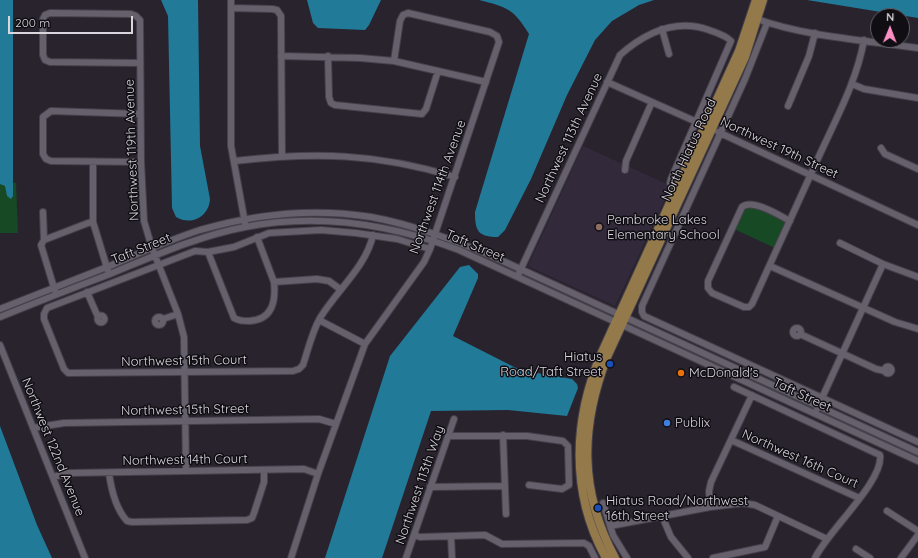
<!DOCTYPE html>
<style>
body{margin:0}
#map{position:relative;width:918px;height:558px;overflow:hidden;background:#29232e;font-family:Quicksand,sans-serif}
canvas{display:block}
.north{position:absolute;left:870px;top:8px;width:40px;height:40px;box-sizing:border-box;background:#100e13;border:1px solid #605e64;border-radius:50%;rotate:1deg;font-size:11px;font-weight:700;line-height:16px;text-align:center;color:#d9d6dd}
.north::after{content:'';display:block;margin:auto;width:14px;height:18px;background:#fb8fc5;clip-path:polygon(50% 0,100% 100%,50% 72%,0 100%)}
.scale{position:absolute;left:8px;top:16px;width:125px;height:18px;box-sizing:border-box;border:2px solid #d9d6dd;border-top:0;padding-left:5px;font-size:12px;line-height:14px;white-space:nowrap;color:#d9d6dd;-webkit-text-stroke:3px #100e13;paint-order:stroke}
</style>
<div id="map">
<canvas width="918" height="558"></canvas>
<div class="north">N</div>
<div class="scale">200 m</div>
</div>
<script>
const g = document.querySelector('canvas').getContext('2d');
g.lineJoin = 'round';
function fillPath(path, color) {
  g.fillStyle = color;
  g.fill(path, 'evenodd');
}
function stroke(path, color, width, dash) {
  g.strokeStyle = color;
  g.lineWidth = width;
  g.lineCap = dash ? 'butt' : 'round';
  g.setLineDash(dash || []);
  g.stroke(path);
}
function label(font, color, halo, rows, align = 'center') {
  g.font = font + ' Quicksand,sans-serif';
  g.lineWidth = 3;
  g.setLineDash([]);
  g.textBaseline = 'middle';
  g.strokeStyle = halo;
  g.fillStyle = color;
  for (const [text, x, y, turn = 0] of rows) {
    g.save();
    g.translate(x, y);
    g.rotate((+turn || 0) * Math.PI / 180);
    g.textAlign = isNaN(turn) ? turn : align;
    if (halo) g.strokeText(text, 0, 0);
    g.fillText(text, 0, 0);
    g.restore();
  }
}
const built = new Path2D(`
 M583,146L669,185L670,188L615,306L528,266Z`);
const green = new Path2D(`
 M0,180L16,183L18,233H0Z
 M745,204L790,221L777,249L732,228Z`);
const water = new Path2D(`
 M0,0H13V196L11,199L7,196L5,186L0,184Z
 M161,0H198L200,146L210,199C209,217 191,226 176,217L172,208L168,16Z
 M307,0H381L369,25L365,30L318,28L313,23Z
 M479,0H654L639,5L612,21L595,40L567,95L531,179L505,230L498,237C478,237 475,231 475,212L529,34C514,9 507,7 479,0Z
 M807,0H918V18Z
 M469,265L478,274V278L453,336L520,370L572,379L577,384L578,388L567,416L508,410L431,411L382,558H325L390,356L460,267Z
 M0,426L37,525L52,558H0Z`);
const minor = new Path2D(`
 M231,0V146L245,223
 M231,8L272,9L277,10L281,16L282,155
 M754,18C806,37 864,40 918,48
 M767,23L745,79L642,306V312L644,316L918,442
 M662,29L669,54
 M281,56L360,58L394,61L486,82
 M328,56L329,97L331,103L335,105L422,114L426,109L438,71
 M140,63L50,62L45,60L43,55V19L45,15L50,13L131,14L136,16L140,20L141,162L144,221L152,248L178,314L184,337L186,471
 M607,82L699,123
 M852,84L864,89L918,98
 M788,106L809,56L815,33
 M140,114L51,111L43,117V154L46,159L51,161L141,162
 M718,132L918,225
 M881,148L885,154L918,169
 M234,161C315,152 377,153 455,177
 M93,163V222L108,271
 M625,170L626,161L652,102
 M43,212L44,240
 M790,221C779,215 752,198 742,207L708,281V288L712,293L744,307H749L752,304C775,254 797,204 820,154C837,117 857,80 864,40
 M373,235C366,267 337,290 320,318C312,332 308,350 303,365L299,369L293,371L68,373L64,369L44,319V314L47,308L195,251L208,252L234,247L269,233L321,230L356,233L397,239L430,249
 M257,237L274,282
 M840,243L883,264L918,277
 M208,252L234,318C240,321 243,321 249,321C272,320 276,302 274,282L317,279L329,281L340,289
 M770,266L895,322L918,329
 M519,273L620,55C645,33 675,18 709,30C717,33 725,35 731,41L671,179L670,183L677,189
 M55,291L41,245L44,240L88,223L93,222
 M87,292L98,317
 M0,309C36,295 72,281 107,267C138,254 169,240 200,230C255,214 315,208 371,217C414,225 453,240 492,256L918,452
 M97.5 319a3.5 3.5 0 1 1 7 0a3.5 3.5 0 1 1-7 0Z
 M155 321a4 4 0 1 1 8 0a4 4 0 1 1-8 0Z
 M0,317C37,302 73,288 110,274C154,256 198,236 245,227C317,213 390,224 459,250L918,461
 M163,319L178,314
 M319,320L365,344
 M793 332a4 4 0 1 1 8 0a4 4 0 1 1-8 0Z
 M800,334L876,369L885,371
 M0,345L85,558
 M884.5 370a3.5 3.5 0 1 1 7 0a3.5 3.5 0 1 1-7 0Z
 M734,387L880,455C884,481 827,532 815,558
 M817,409L883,264
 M33,428L64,423L319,419L336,424
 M503,435L506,514
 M448,436H527L563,441L568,446L569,485L562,489L529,485
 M731,440L859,498
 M109,473C111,488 116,509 127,521L132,522L247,520L252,518L254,513L264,482V470
 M53,477L69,473L304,469L318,474
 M430,487L505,486
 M603,503L613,535L627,558
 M710,507L709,491L711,482L752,395
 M887,511L918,531
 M662,516L671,537L688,558
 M610,526L710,507L743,503L755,505L827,539
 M414,535L420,537L485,535L502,544L584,543L589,546L595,558
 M451,536L452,558
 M856,549L870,558
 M291,558L318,474L365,344L424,262L430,249L499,42L497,36L490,32L408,13L403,15L400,21L394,61
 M406,558L454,419
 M713,558L765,547L778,516
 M901,558L918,535`);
const major = new Path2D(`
 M606,558C570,493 573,419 602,352L739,51L756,0
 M615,558C579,491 580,427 607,357L745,57L763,0`);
const markers = [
 [599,227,4,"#8d6e63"],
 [610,364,4,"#1a4fb4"],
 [681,373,4,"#e8710a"],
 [667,423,4,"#3f7fe0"],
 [598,508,4,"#1a4fb4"]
];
const streetNames = [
 ["Northwest 113th Avenue",569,138,-65],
 ["Northwest 19th Street",779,148,25],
 ["Northwest 119th Avenue",132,150,-92],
 ["North Hiatus Road",689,150,-65],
 ["Northwest 114th Avenue",438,187,-70],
 ["Taft Street",475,246,23],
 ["Taft Street",141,249,-22],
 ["Northwest 15th Court",184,361,-1],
 ["Taft Street",802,395,25],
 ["Northwest 15th Street",185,410,-1],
 ["Northwest 122nd Avenue",53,447,68],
 ["Northwest 16th Court",800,459,24],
 ["Northwest 14th Court",185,460,-1],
 ["Northwest 113th Way",420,485,-71]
];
const poiNames = [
 ["Pembroke Lakes",607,220],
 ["Elementary School",607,235],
 ["Hiatus",602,357,"right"],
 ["Road/Taft Street",602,372,"right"],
 ["McDonald's",689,373],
 ["Publix",675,423],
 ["Hiatus Road/Northwest",606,501],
 ["16th Street",606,516]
];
fillPath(built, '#322a3b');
fillPath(green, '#164924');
fillPath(water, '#217a98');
stroke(minor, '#45414a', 8);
stroke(major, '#45414a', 10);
stroke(minor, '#66606d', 6);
stroke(major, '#947a4b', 8);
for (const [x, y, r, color] of markers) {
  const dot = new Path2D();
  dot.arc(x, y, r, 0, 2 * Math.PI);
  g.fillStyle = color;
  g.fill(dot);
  stroke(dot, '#100e13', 1.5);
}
label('13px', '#d9d6dd', '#100e13', streetNames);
label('13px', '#d9d6dd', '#100e13', poiNames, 'left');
</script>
